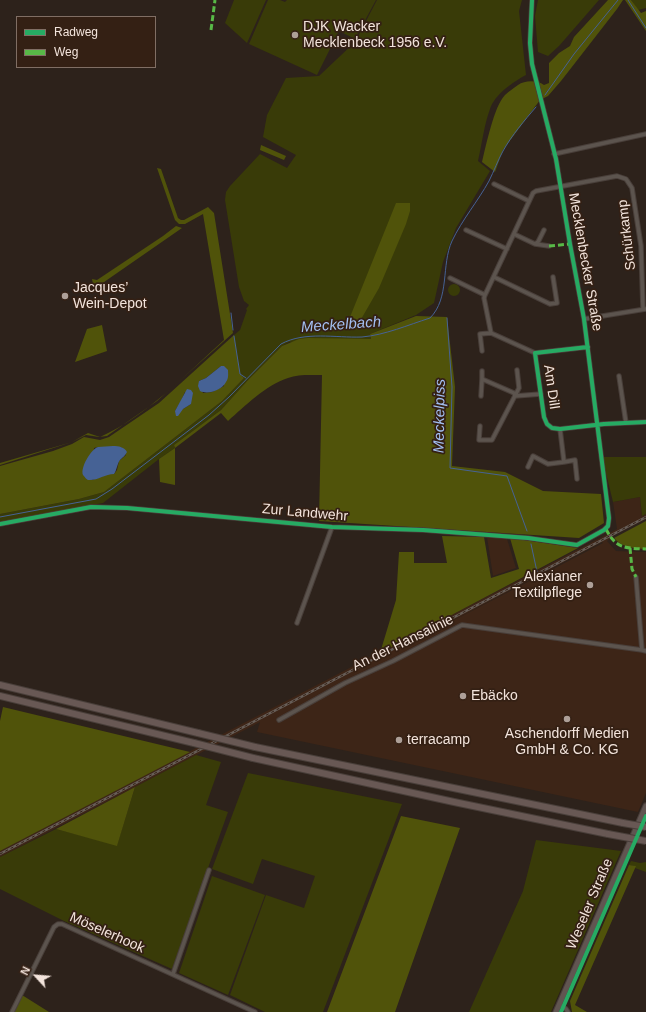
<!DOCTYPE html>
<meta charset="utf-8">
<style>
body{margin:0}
#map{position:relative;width:646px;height:1012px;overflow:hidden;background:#2d221b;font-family:Arial,sans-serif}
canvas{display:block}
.legend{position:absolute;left:16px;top:16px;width:140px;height:52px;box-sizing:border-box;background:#342014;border:1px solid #806e64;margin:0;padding:5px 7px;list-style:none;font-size:12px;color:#f3e4dc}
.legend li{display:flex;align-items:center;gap:8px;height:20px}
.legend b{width:20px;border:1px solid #806e64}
.north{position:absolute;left:16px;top:956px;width:40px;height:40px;-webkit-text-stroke:3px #342014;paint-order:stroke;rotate:296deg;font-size:11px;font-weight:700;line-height:16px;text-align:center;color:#f3e4dc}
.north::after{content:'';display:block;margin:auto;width:14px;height:18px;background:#f3e4dc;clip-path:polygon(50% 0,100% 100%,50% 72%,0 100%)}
</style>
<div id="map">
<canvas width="646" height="1012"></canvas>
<ul class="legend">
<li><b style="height:5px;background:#26ab63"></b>Radweg</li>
<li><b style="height:5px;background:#58b947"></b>Weg</li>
</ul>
<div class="north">N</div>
</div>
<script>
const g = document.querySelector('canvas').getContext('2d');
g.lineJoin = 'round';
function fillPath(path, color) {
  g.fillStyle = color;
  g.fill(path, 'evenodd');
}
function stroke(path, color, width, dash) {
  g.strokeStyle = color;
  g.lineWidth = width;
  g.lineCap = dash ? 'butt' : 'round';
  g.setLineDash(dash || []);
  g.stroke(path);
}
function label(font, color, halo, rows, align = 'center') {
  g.font = font + ' Arial,sans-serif';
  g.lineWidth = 3.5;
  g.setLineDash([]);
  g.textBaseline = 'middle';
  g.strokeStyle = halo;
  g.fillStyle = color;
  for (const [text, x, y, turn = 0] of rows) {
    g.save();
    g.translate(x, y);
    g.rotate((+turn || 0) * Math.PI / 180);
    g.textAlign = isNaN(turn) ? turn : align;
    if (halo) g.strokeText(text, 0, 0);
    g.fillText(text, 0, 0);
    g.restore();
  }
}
const built = new Path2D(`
 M640,497L642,516L646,514V519L612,536L607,541L616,551L646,552V793L638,812L257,732L260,722L0,857V851L236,727L617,529L613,502ZM602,542L603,543L408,644Z
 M487,537L507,539L516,568L493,576Z`);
const green = new Path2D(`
 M234,0H266L247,43L225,23Z
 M268,0H280L285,2L287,0H376L355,39L339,31L317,75L249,44Z
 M377,0H522L519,11L526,75C513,82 495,94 490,109C484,125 482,144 478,161L490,171L456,228L443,262L434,303L416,315L370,334L371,339L289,342L282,346L249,379L221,410L174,445L175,448L159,459L103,503L0,522V514L79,499L104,492L222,401L244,378L240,374L234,335L240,330L247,310L246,309L249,305L244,301L239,287L225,200L226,192L230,186L260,154L287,168L296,155L263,137L267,115L286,78L319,76L355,42Z
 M538,0H599L559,46L548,56L538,52L535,16Z
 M631,0H646V8L638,10Z
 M448 290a6 6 0 1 1 12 0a6 6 0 1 1-12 0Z
 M602,457H646V514L642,516L640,497L613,502Z
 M196,755L221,762L206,805L228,812L172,969L64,921L0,889V857L56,829L117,845L135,787Z
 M248,773L402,804L323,1012H265L230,995L266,895L304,908L315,876L262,859L253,884L212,869Z
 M536,840L621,851L551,1012H469L523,891Z
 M631,861L640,863L646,862V872L635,868V866L629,865Z
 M212,876L265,895L228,995L179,973Z`);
const forest = new Path2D(`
 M608,0H623L617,9L561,81L548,96L540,100L503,150L495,172L482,162C486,146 494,106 505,95C509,91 514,88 518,85C525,80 537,80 544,85L549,83V63L559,53L570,46L574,37Z
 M625,0H631L641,13L646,11V31Z
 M261,145L286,156L284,160L260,150Z
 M157,168L161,169L178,218L181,220H184L208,207L214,213L233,333L157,401L107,436L99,437L86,435L72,442L0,465V463L72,442L88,433L100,437C147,416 186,374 224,340L203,214L185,224H179L175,220Z
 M396,203H410V211L406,224L379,288L360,321L350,317Z
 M176,226L182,228L94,289L92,279L97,280L163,236Z
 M416,316L447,317L455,387L452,466L505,472L543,491L601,494L604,523L579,538L319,521L322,375C311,375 298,374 288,378C266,385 245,406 228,421L221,413L175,448V485L160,482L159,459L175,448L174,445L221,410L249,379L282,346L299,339L308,338L371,339L370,334Z
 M102,325L107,351L75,362L87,329Z
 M234,335L240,374L244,378L222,401L104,492L79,499L0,514V466L53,451L72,444L84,437L100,440L109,437L159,403ZM221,366L224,386L212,392L203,393L199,381L206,378ZM185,392L191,404L183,409L175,411L181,401ZM98,447H121L126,455L119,461L117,470L114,474H108L92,480L94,448Z
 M646,521V549C634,548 622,548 614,538Z
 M442,536L484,537L491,578L519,569L510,538L578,548L380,653L396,600L399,552H414V563H447Z
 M3,707L190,752L0,851V721Z
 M135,787L117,846L56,829Z
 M401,816L460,828L395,1012H327Z
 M629,865L636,866L575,1005L587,1012H572L570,1001Z
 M22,995L49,1012H14Z`);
const water = new Path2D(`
 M221,366H224L228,370C228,374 229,378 226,382C222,390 208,395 200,391L198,386L199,381L206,378Z
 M187,389L191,390L193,393L191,404L183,409L178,416H176L175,411Z
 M98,447C107,447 122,443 127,452C125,456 123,457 120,460C117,464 117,470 114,474C105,474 97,481 88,480C87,480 84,476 83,475C80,468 91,449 98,447Z`);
const stream = new Path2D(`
 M628,0L646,28
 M545,95L574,54L618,0
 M231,313L233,330
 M447,318L452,387L450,468L507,476L527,531
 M234,336L240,374L246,378
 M0,517L96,499L112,489L209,415L229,397L281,344C305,331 335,338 362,337C385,335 408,325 430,318C450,298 441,265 452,241C462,220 478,201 489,181C494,171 498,160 503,151C512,135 524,121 536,107
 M531,544L539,581`);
const street = new Path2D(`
 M554,154L646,134
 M494,184L529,201
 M466,230L507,249
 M514,234L535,244L538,242L544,230
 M535,244L549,246
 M494,277L550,304L557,303L553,277
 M450,278L485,295
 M584,319L646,309
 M588,347L535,353L544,417L547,424L552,428L560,429L604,424L646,422
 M482,351L480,334L491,333
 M535,353L491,333L484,298L485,295L533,193L536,191L617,176L626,179L632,188L641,246L643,309
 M482,371V379
 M619,376L626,423
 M481,396L482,379L514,393L515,396L541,394
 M480,426L479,440H492L519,388L517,370
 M560,429L564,462L575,460L577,479
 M528,467L533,456L548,464L564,462
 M0,524L91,507L127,508L332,527L423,530L528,538L577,545L604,530L608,526L609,518L584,319L570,244L556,159L532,64L530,43L532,0
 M636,577L642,650L646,651
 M297,623L332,527
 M279,720L345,683L393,661L462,625L642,650
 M173,974L209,870
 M559,1005L566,1009L568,1012
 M12,1012L54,927L58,924H62L255,1012`);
const secondary = new Path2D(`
 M556,1012L646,806`);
const highway = new Path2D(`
 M0,685L198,733
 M0,696L194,743
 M255,747L623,823
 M253,758L454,802L608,834`);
const rail = new Path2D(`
 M0,854L646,517`);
const highwayBridge = new Path2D(`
 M198,733L255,747
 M194,743L253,758
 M623,823L646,827
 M608,834L646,841`);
const quiet = new Path2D(`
 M211,30L215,0
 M549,246L570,244
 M606,529C616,549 625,548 646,549
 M630,548L632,569L636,577`);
const cycleway = new Path2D(`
 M588,347L535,353L544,417L547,424L552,428L560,429L604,424L646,422
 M0,524L91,507L127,508L332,527L423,530L528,538L577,545L604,530L608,526L609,518L584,319L570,244L556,159L532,64L530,43L532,0
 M561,1012L646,816`);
const markers = [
 [295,35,4,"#aea098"],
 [65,296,4,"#aea098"],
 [590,585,4,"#aea098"],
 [463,696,4,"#aea098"],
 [567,719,4,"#aea098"],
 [399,740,4,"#aea098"]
];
const poiNames = [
 ["DJK Wacker",303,27],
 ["Mecklenbeck 1956 e.V.",303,43],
 ["Jacques’",73,288],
 ["Wein-Depot",73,304],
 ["Alexianer",582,577,"right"],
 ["Textilpflege",582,593,"right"],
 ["Ebäcko",471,696],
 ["Aschendorff Medien",567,734,"center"],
 ["GmbH & Co. KG",567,750,"center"],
 ["terracamp",407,740]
];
const streetNames = [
 ["Schürkamp",627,235,-97],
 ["Mecklenbecker Straße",585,262,80],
 ["Am Dill",551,387,82],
 ["Zur Landwehr",305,513,5],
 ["An der Hansalinie",403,643,-26],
 ["Weseler Straße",590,904,-67],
 ["Möselerhook",107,933,24]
];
const waterNames = [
 ["Meckelbach",341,325,-4],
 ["Meckelpiss",440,416,-89]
];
fillPath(built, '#3d2517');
fillPath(green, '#393b08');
fillPath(forest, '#50530a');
fillPath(water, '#466295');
stroke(stream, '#466295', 1);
stroke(street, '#493f3a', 5.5);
stroke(secondary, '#493f3a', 7);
stroke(highway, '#493f3a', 8);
stroke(street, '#5c544e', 3.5);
stroke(secondary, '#615551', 5);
stroke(highway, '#685854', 6);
stroke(rail, '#675e58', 2.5);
stroke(rail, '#342014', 1, [3]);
stroke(highwayBridge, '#493f3a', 8, []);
stroke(highwayBridge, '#685854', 6);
stroke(quiet, '#58b947', 3, [6, 3]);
stroke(cycleway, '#26ab63', 4);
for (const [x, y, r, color] of markers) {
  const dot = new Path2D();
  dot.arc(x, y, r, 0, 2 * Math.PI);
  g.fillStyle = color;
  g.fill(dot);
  stroke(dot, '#342014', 1.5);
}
label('14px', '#f3e4dc', '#342014', poiNames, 'left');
label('14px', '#f3e4dc', '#342014', streetNames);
label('italic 15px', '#a3bff1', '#342014', waterNames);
</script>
